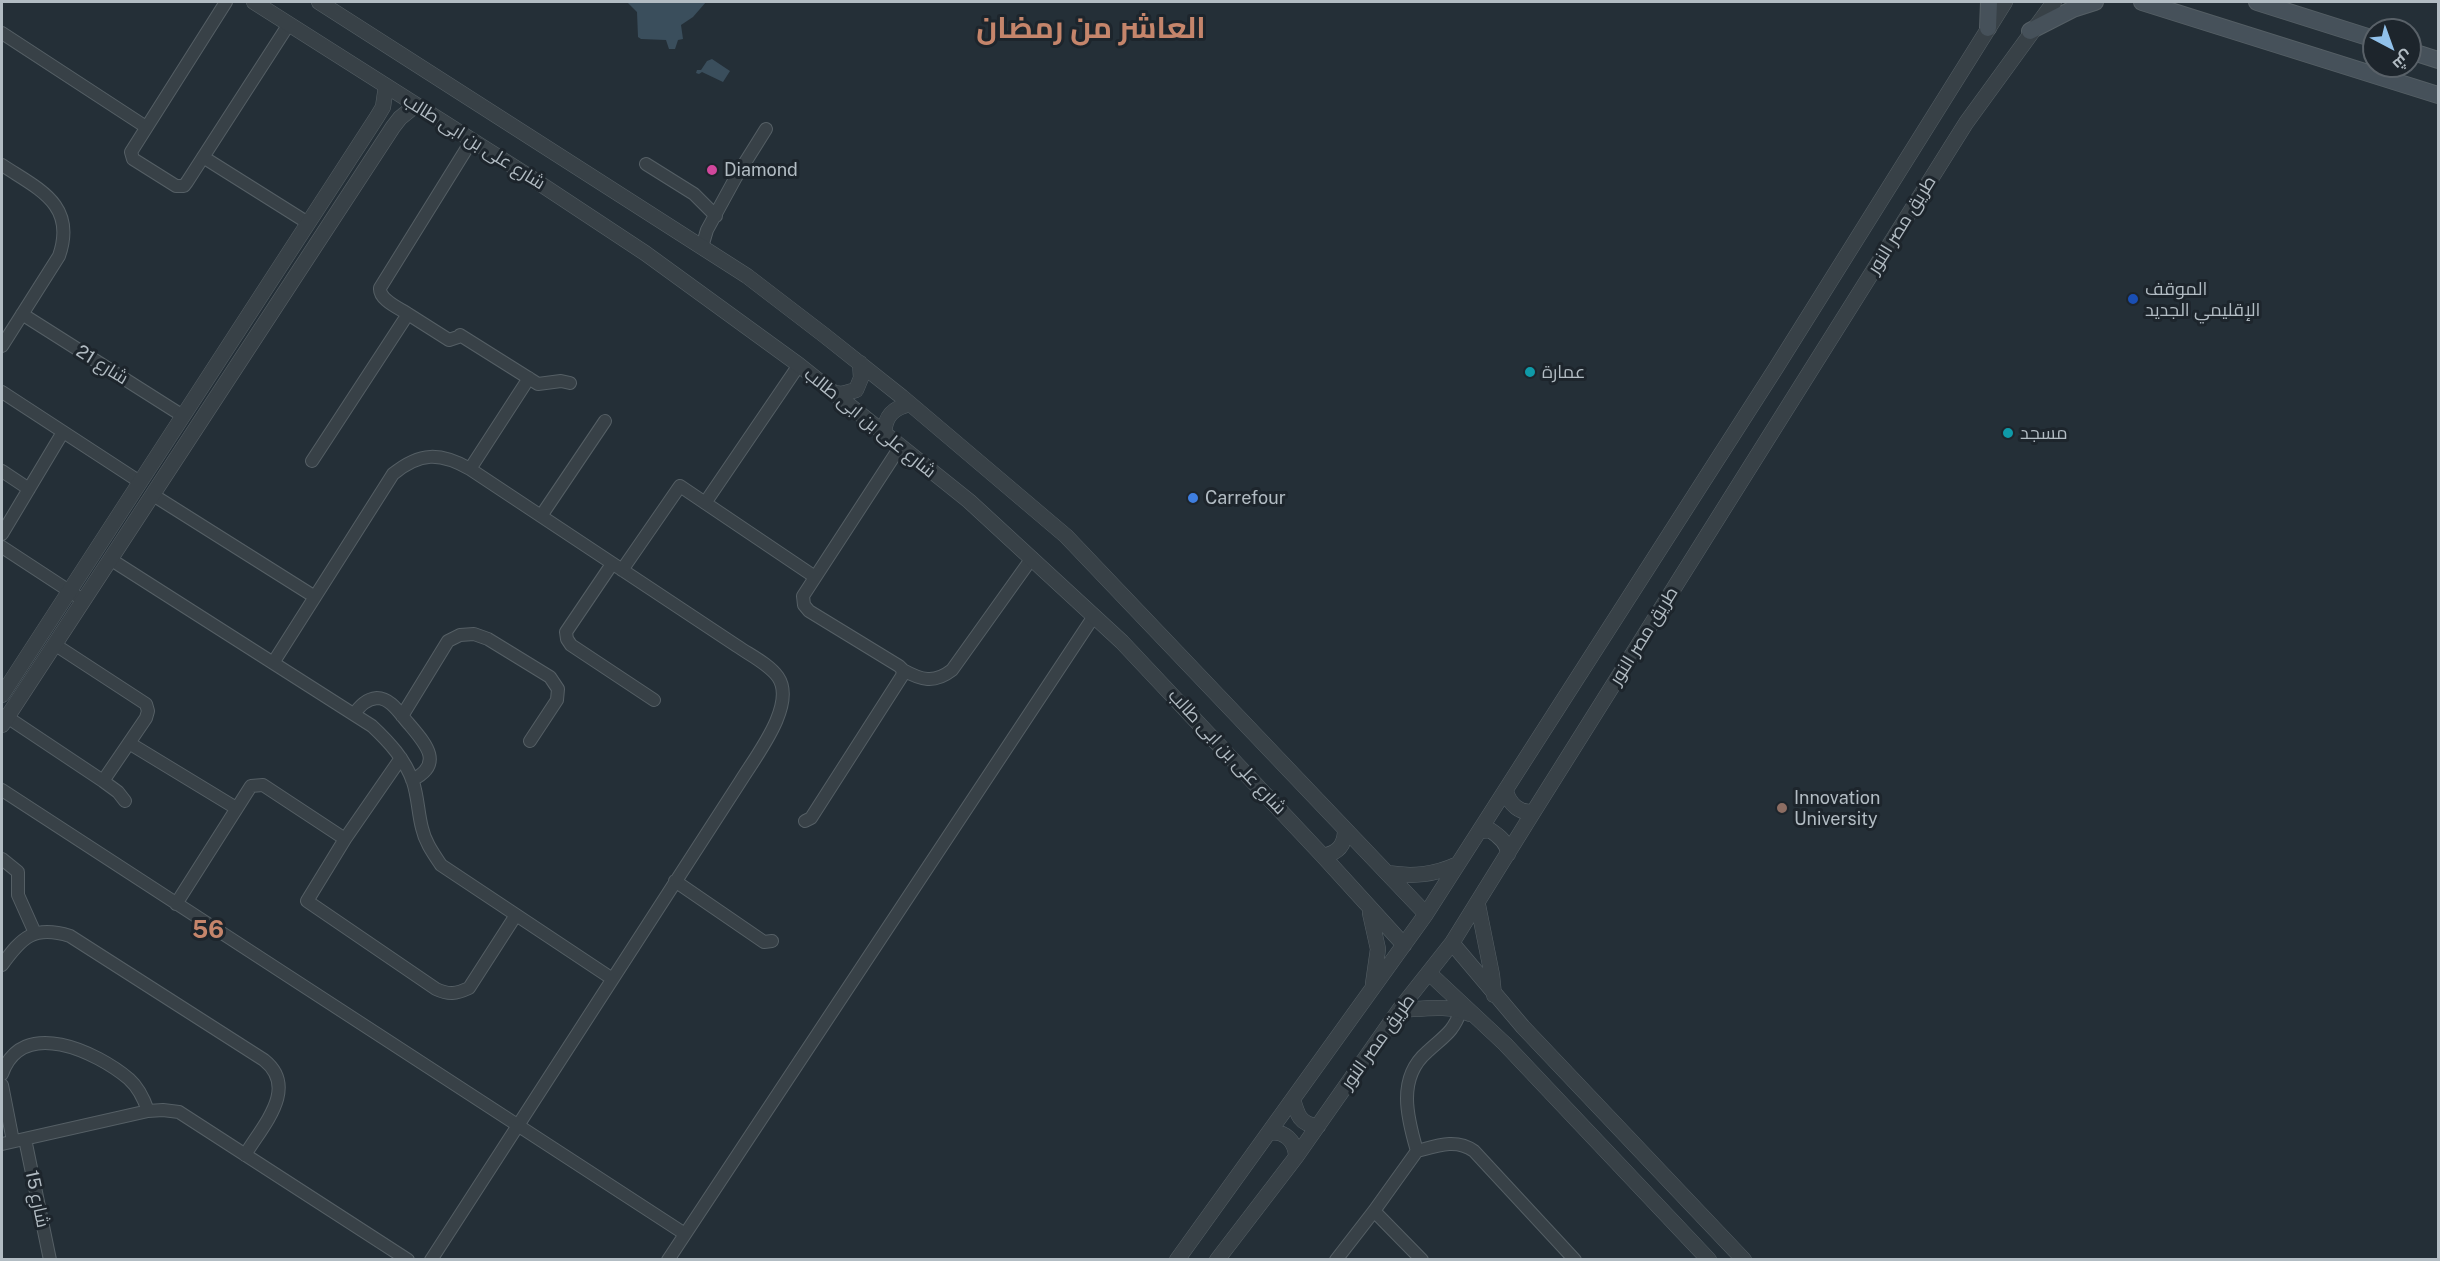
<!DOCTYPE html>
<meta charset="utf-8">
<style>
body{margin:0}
#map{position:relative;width:2440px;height:1261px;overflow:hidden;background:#242f37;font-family:"Public Sans",Cairo,sans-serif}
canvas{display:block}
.frame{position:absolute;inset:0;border:3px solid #b2bcc3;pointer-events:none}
.north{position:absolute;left:2362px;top:18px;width:60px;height:60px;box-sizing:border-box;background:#1d252c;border:2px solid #596168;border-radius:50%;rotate:139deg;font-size:16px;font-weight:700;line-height:24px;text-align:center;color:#b2bcc3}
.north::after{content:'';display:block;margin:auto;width:21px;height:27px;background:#91c1ea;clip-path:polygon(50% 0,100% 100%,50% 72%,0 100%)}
</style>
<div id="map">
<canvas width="2440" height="1261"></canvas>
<div class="frame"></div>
<div class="north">ش</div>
</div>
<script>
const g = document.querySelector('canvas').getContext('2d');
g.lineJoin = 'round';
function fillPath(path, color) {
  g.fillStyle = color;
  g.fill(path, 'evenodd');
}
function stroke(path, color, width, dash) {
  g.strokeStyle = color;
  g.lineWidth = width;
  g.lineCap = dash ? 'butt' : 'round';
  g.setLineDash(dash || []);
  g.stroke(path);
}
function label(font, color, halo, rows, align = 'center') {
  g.font = font + ' "Public Sans",Cairo,sans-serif';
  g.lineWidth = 6;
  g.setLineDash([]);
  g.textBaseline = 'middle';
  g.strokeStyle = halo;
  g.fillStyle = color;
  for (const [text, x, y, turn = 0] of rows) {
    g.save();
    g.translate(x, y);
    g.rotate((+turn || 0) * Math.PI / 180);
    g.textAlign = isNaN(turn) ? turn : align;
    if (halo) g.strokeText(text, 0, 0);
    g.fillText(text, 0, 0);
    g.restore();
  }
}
const water = new Path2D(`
 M627,2H706L693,17L681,25L683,39L678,40L675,49H669L666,40L641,39L638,37L637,12Z
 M712,59L730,71L723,82L702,72L699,74L696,73L697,70H701L707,61Z`);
const minor = new Path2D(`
 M226,2L131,152L133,159L176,186H184L187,182L289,24
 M2,33L146,127
 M203,157L308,223
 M646,164L694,194L716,216
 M2,165C38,189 77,204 59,256L2,346
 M702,247L707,230L736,177L766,129
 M22,314L183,416
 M408,314C399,308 379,300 380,288L472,140
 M460,335L538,384L561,381L570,383
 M2,392L140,482
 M312,461L408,314L449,340L458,337
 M470,469L529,378
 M2,471L29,489
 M153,495L315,597
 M705,503L799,365
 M541,516L605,421
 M2,534L63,432
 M2,547L83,600
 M110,559L372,726C389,742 405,759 413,782C418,797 418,813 422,828C425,842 433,853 441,865L611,978
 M612,564L566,632L567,639L571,645L654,700
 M622,570L680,486L815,577
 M54,644L146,704L148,711L146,718L103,781
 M273,663L393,474C420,452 440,452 470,469L737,646C750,655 769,664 778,677C797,705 755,757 740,782L431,1260
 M903,670C921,680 934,684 952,670L1032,558
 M354,714C360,706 366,699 377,698C391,698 400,714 409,724C425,743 445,764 412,780
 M402,716L448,641L460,635L474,634L488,639L550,677L558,689L557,700L530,741
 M7,717L103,781L118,792L125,801
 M129,743L236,808
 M401,758L345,839L307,901L436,989C449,995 456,994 469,988L516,915
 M2,790L685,1234
 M805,821L811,818L902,676L903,670L899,666L809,611L804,605L803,596L900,447
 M2,859L18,872V895L35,933
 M675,881L764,942L772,941
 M176,904L251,786L263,785L345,839
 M2,965C22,937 34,925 70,936L264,1060C299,1088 263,1125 245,1155
 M2,1074C22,1016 97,1052 129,1079C139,1088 144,1099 148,1111
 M2,1085L13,1141
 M25,1139L50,1260
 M2,1144L148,1111L163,1110L179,1112L408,1260
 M1417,1151C1407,1117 1397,1078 1427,1052C1444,1036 1453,1033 1461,1010
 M1374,1211L1422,1260
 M668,1260L1094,616
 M1336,1260L1374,1211L1417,1151C1436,1146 1456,1138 1474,1151L1575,1260`);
const tertiary = new Path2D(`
 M254,2L533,179L645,253L799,365L969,501L1122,642L1323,856L1404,945
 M319,2L747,276L824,335L902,397L1066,536L1426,914
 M833,393L842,394L856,390L861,378L860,363
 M884,434C885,416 893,408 910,404
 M2,695L377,117L383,107L386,86
 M2,725L393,127L400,118L416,105
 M1506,791C1509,804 1521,815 1534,811
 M1480,831L1490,830C1499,836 1508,843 1508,854
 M1323,856C1338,853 1345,845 1345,830
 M1387,873C1413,877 1434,875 1458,864
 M1478,905L1492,975L1494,995
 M1370,913L1378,949L1373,984
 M1452,943L1523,1027L1744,1260
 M1429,973L1505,1044L1709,1260
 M1399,1010C1422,1009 1449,1004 1470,1014
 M1293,1099C1297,1114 1300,1125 1318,1126
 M1269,1133C1284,1130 1296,1141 1296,1157
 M1177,1260L1426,914L1776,368L2005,2
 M1217,1260L1296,1157L1399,1010L1452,943L1534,811L1966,123L2054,2`);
const secondary = new Path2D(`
 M2142,2L2438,95
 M2257,2L2374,39
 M1988,28L1989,2
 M2030,31L2073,9L2095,2
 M2410,51L2438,60`);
const markers = [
 [712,170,6,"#d1479c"],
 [2133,299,6,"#1a4fb4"],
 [1530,372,6,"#0f9aa8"],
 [2008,433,6,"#0f9aa8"],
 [1193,498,6,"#3f7fe0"],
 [1782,808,6,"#8d6e63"]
];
const streetNames = [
 ["شارع على بن ابى طالب",474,142,32],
 ["طريق مصر النور",1902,225,-58],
 ["شارع 21",102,365,32],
 ["شارع على بن ابى طالب",870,423,39],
 ["طريق مصر النور",1644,636,-58],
 ["شارع على بن ابى طالب",1227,752,47],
 ["طريق مصر النور",1378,1042,-54],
 ["شارع 15",37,1199,78]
];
const poiNames = [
 ["Diamond",724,170],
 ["الموقف",2145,289],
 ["الإقليمي الجديد",2145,310],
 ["عمارة",1542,372],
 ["مسجد",2020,433],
 ["Carrefour",1205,498],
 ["Innovation",1794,798],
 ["University",1794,819]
];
const districtNames = [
 ["56",208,931]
];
const townNames = [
 ["العاشر من رمضان",1091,29]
];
fillPath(water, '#3a4e5c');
stroke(minor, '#555f65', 14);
stroke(tertiary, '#555f65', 16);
stroke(secondary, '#555f65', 18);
stroke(minor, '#384147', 12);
stroke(tertiary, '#384147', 15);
stroke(secondary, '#46515a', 16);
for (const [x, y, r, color] of markers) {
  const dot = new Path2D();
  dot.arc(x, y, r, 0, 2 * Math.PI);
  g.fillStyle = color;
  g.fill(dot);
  stroke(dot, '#1d252c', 2);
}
label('18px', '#b2bcc3', '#1d252c', streetNames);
label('18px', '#b2bcc3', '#1d252c', poiNames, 'left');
label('bold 24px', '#c5856b', '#1d252c', districtNames);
label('bold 30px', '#c5856b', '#1d252c', townNames);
</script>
